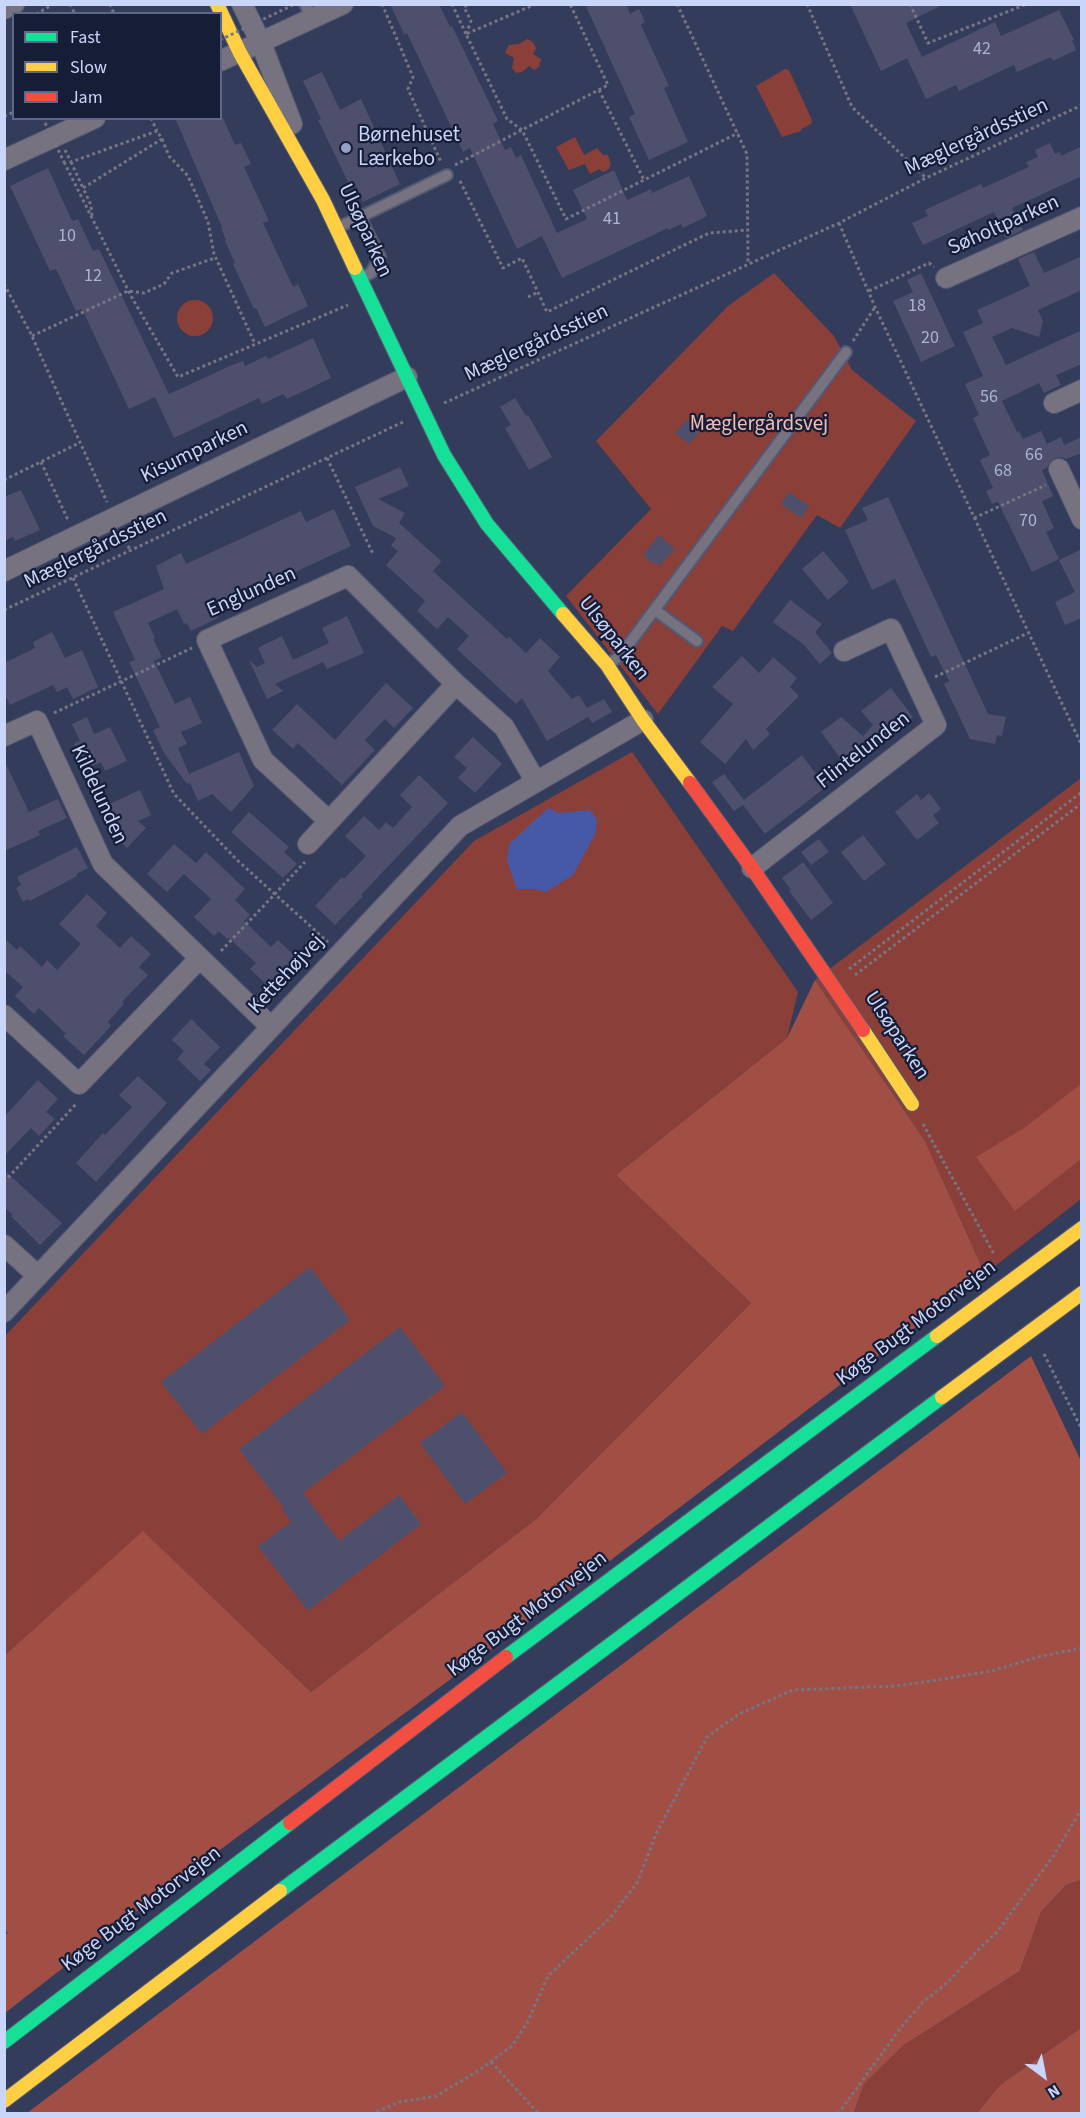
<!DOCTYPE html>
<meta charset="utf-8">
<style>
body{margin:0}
#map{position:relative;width:1086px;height:2118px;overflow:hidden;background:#343c5b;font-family:"Source Sans 3",sans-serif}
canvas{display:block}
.frame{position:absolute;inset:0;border:6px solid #c9d6f9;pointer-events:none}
.legend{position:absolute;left:12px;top:12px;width:210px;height:108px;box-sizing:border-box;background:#161d37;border:2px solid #5e6785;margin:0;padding:8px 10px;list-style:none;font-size:18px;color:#c9d6f9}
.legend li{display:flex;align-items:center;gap:12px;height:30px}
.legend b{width:30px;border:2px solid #5e6785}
.north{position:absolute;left:1014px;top:2046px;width:60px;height:60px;-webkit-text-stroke:4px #161d37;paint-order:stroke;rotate:148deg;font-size:16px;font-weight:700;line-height:24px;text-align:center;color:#c9d6f9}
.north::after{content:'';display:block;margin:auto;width:21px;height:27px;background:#c9d6f9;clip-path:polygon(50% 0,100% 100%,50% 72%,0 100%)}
</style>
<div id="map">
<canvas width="1086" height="2118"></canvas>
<div class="frame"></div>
<ul class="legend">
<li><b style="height:8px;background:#16e098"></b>Fast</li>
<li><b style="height:8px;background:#ffcf43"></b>Slow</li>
<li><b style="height:8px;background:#f24e42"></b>Jam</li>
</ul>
<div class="north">N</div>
</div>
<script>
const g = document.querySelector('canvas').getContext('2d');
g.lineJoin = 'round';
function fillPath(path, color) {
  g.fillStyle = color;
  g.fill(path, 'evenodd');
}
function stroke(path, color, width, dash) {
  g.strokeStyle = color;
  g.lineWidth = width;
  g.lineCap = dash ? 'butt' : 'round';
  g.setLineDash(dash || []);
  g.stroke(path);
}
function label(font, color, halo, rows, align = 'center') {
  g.font = font + ' "Source Sans 3",sans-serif';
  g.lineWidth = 4.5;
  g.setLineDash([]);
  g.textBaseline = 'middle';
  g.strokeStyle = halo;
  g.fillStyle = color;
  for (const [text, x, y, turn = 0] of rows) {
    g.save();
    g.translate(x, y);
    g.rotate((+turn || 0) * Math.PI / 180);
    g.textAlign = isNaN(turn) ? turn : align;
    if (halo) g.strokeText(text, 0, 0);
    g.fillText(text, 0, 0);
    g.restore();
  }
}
const green = new Path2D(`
 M527,39L533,42L536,48L533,54L541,59L539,67L534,70L529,66L522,72L516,73L512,68L514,58L505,53L509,45L519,44Z
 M785,69L789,70L812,120L811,124L801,129V131L782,137L756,86Z
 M575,137L584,155L597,148L603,155H608L611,165L609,169L603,172L599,169L590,174L585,164L569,170L556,147Z
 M774,273L834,336L852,370L916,421L840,528L817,515L733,631L722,626L658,714L566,596L651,509L596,441L728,306Z
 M177 318a18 18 0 1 1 36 0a18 18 0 1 1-36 0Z
 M632,752L798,992L787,1038L616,1175L751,1303L535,1520L311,1692L143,1532L5,1655L4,1337L474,841Z
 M1081,778V1199L985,1274L925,1141L815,980Z
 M1081,1880V2028L1000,2085L977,2113L854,2114L864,2084L904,2045L1020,1971L1041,1912L1066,1885Z`);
const forest = new Path2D(`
 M815,980L925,1141L985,1274L590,1576L113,1929L5,2013L4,1935L8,1933L4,1929L5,1655L143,1531L311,1692L535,1520L751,1303L616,1175L787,1038Z
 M1081,1084V1159L1015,1211L976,1157L1024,1128Z
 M1031,1356L1081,1461V1880L1066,1885L1041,1912L1020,1971L904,2045L864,2084L854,2113H27Z
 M1081,2028V2113H977L1000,2085Z`);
const water = new Path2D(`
 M548,808L559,813L590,810L597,819L596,832L573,875L546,892L533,889H517L507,861L509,844Z`);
const building = new Path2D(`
 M390,4H439L450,27L452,26L498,121L493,124L505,150L511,147L516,158L521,155L557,233L587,219L573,190L614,170L627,200L651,189L652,193L689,176L707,216L683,228L681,224L668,230V228L562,278L542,236L517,249L470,148L463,152L407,33L404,34Z
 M585,4H626L630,14L639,9L645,22L641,25L669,86L664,88L688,142L649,160L629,117L635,114Z
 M850,4H944L906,23L922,57L995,22L1001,36L1059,10L1074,40H1072L1076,50L1053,61L1051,57L1017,72L1014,65L959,91L956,85L926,99L907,58L881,71Z
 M322,72L340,110L361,99L400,184L363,202L354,182L349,184L318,120L321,119L303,81Z
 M175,118H223L235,145L241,143L251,164L244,167L269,221L263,223L293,287L298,284L308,306L265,327L256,308L254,309L233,264L235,263L225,241H226L221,227H222Z
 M1050,143L1055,154L1060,152L1061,156L1082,146V176L1012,208L1023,230L1006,238L994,212L923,245L912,223L928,216L925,210L981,184L983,188L1029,167L1026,162L1038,157L1035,150Z
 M48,168L72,221L78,219L93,251L99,249L169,394L232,365L243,361L245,366L266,356L268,359L313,338L331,378L287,399L283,394L262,404L259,398L174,438L155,397L129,409L82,309L76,311L56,269L50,271L10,186Z
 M1034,252L1044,273L1082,256V290L1038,310L1043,321L1039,337L1012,328L992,337L1006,365L1082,330V364L1056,375L1061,385L1044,393L1039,383L1002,401L1017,432L1019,431L1023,439L1041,431L1047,444L1061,437L1064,445L1082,437V453L1066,459L1061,457L1055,458L1050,462L1047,468L1042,470L1053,496L1042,501L1054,528L1046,532L1059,559L1032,572L998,502L992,504L986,491L993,488L980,460L990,455L973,418L979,415L965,384L983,376L963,332L983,323L977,310L1030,286L1018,259Z
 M921,273L955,346L921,362L893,301L913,292L907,280Z
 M515,398L526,416L528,415L552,457L529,470L505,428L511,425L500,407Z
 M686,420L700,431L689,444L675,433Z
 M400,467L409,486L378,499L405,513L399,523L440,560L441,562L433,571L507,639L509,637L526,653L540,638L560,657L548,671L572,699L579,695L587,708L604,699L612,712L592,723L588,717L547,741L522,698L516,704L457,649L469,636L448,617L437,629L417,611L425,601L386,565L398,551L391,546L396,538L373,526L355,487Z
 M21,490L40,530L15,541L13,537L4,541V497Z
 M789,492L809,506L801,518L781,504Z
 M888,497L988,714L1006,717L1002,736L997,735L995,744L970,739L944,684L949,681L936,655L931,657L895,579L872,590L845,530L868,520L862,508Z
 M334,509L351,546L214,610L218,618L191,631L187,623L184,624L177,609L148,623L155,638L153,639L162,657L154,661L175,704L190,697L202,723L181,732L187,744L178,748L189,774L239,752L254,786L231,812L212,794L198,801L190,783L187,784L164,753L153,730L160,727L129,662L135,660L113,612L164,589L156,566L181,553L186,564L301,511L306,522Z
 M659,535L675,549L659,566L655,562L653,564L643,555Z
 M1082,549V618L1065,625L1055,602L1075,592L1059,560Z
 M823,551L849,582L828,600L802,569Z
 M790,600L822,624L815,632L832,653L820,664L803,644L773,622Z
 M347,616L364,653L327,669L323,662L275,684L283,691L267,699L249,660L257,667L265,663L258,648L282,636L293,660L329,643L322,628Z
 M52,632L65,658L82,650L98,687L73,699L67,687L57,692L53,685L10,705L4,693V663L35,648L33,642Z
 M742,656L759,673L773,657L797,678L790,687L799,696L766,729L770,734L753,750L746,739L725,764L700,742L733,704L712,687Z
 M386,683L413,708L394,728L385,719L365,740L375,750L342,785L298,743L293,749L272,730L297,704L335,740Z
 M891,688L913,717L869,750L871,753L849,770L821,732L841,717L863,736L873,725L861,711Z
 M87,717L94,734L110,727L127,761L105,771L101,762L86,769L74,744L80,741L72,724Z
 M473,737L502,764L475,793L458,778L467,768L454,757Z
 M802,755L826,787L765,834L743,805L734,811L712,782L724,774L744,800Z
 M4,760L29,812L58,799L67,818L38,831L40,835L4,851Z
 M419,775L448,803L361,895L363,896L335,925L315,906L342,877L344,879L366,856L345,836L364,816L379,830L386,822L393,828L412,807L400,795Z
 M140,790L151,815L138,821L146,828L127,848L119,840L112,827L114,826L105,806Z
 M929,793L941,809L933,815L939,823L917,840L895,812L917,794L921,800Z
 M249,812L289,847L284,852L297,864L283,878L231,832Z
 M863,835L886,864L864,881L841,852Z
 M819,839L829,852L811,865L801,852Z
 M174,844L196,863L206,852L245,889L235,900L250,915L244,921L271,947L278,940L298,959L271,989L250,969L256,963L229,938L227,939L219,931L214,936L194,917L211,899L184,874L167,892L147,874Z
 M77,847L88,868L76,874L77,876L30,901L28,899L23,902L16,888L21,885L17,877Z
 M803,862L833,903L811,920L789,891L791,890L782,878Z
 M87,894L107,913L96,926L120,948L131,936L151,954L139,967L148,975L122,1002L124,1004L108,1022L111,1026L84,1055L63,1036L66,1034L39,1008L34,1014L15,996L23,987L4,970V938L17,950L20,946L42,967L47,960L57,970L81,944L59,924Z
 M191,1019L220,1047L204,1064L211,1070L200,1081L177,1059L184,1051L172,1040Z
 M138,1076L167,1103L96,1182L76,1163L103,1133L105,1135L132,1107L119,1095Z
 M38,1080L58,1099L46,1112L55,1119L39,1136L31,1128L4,1156V1117Z
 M4,1170L62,1223L40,1245L11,1216L13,1215L4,1207Z
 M310,1267L350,1320L202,1434L161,1382Z
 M400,1327L445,1386L303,1493L339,1541L399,1495L421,1524L308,1611L258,1546L291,1522L282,1509L284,1508L239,1449Z
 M462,1412L507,1473L465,1504L420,1443Z`);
const path = new Path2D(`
 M70,4L75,14
 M110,4L114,14
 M382,4L413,77L408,89L441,162
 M452,4L466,34
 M536,4L466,34L507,119L522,130L566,219L738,133
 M677,4L747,154L748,263
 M807,4L852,107L926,178
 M910,4L928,43L1027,4
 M36,14L54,4
 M466,34L471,21L464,7L469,4
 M599,90L644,180
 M4,116L14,112
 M151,118L157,131
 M162,139L169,156L188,176L208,222L214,254L255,344
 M65,150L71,162L157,131L162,139L83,188L91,205L92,216
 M64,162L131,296L178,377L348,305
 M71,162L83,188
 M455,165L608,85L570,4
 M460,181L503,268L522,258L547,312L709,233L748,230
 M839,223L875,307L1082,746
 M4,284L31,334L107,502
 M869,291L929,263L934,267
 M528,297L538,292
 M32,336L128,291L144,293L164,284L172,273L215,258
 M853,341L875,307
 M444,403L839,223L926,178L1082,105
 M327,458L373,554
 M41,462L68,520
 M4,480L79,443
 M974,518L1046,485
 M123,535L130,550
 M73,578L174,794L237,860L328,942
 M4,610L403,422
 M935,677L1028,633
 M54,713L192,648
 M221,951L305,862
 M849,969L1082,792
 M855,975L1082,803
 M923,1124L994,1254
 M4,1182L77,1103
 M1044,1354L1082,1430
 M491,2062L539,2114
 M371,2114L400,2102L436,2096L478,2071L512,2046L527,2023L548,1976L610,1918L637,1883L656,1834L707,1737L739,1714L793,1690L896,1686L937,1680L991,1671L1042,1656L1082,1648
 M838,2114L899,2030L924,2001L947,1983L981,1947L997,1932L1054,1855L1082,1808`);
const lane = new Path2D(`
 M305,4L312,19
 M360,217L447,175
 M337,228L360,217L380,257L371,273L363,277
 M655,610L697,641
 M607,665L620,656L846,352`);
const street = new Path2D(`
 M242,4L261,43L292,124
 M4,9L14,4
 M220,61L343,4
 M4,160L95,118
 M946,278L1082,217
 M1054,403L1082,390
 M1059,469L1082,519
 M4,571L407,377
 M4,736L37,721L103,864L271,1027
 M329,821L263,760L207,640L348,576L456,684L504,727L536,782
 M308,844L456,684
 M752,868L936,725L891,629L844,651
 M4,1015L79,1084L199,959
 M4,1245L38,1276
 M4,1312L460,826L643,720`);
const fast = new Path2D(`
 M355,268L444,455L487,524L563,614
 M506,1657L937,1336
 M280,1891L942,1397
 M4,2042L290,1823`);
const slow = new Path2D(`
 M217,4L240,53L323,200L355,268
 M563,614L607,665L643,720L690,783
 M863,1030L912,1104
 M937,1336L1082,1228
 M942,1397L1082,1293
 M4,2101L280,1891`);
const jam = new Path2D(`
 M690,783L752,868L863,1030
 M290,1823L506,1657`);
const pathBridge = new Path2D(`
 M220,40L295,4
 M45,123L64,162`);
const markers = [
 [346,148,6,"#95a0c2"]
];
const numberNames = [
 ["42",982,50],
 ["41",612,220],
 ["10",67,237],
 ["12",93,277],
 ["18",917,307],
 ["20",930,339],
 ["56",989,398],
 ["66",1034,456],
 ["68",1003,472],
 ["70",1028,522]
];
const poiNames = [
 ["Børnehuset",358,136],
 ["Lærkebo",358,160]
];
const streetNames = [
 ["Mæglergårdsstien",977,138,-25],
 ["Søholtparken",1004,226,-24],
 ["Ulsøparken",364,231,65],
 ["Mæglergårdsstien",537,344,-25],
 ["Kisumparken",195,453,-26],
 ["Mæglergårdsstien",96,550,-26],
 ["Englunden",252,593,-24],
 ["Ulsøparken",613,639,52],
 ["Flintelunden",864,751,-38],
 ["Kildelunden",98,795,65],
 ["Kettehøjvej",287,975,-47],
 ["Ulsøparken",896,1036,57],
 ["Køge Bugt Motorvejen",917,1324,-37],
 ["Køge Bugt Motorvejen",528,1615,-37],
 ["Køge Bugt Motorvejen",142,1910,-37]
];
const parkNames = [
 ["Mæglergårdsvej",759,425]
];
fillPath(green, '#8a3f38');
fillPath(forest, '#a14e45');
fillPath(water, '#4659a6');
fillPath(building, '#4e4f6d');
stroke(lane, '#525974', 14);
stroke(street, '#525974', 22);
stroke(fast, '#525974', 16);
stroke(slow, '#525974', 16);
stroke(jam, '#525974', 16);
stroke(path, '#777584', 3, [3, 3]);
stroke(lane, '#767280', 10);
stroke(street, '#767280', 20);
stroke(fast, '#16e098', 14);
stroke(slow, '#ffcf43', 14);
stroke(jam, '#f24e42', 14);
stroke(pathBridge, '#777584', 3, [3, 3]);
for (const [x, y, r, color] of markers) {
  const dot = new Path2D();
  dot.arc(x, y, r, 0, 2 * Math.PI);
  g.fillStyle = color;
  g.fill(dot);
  stroke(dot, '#161d37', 2);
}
label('18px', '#aab4d6', null, numberNames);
label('21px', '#c9d6f9', '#161d37', poiNames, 'left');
label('21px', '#c9d6f9', '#161d37', streetNames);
label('21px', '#f4beb4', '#161d37', parkNames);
</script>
